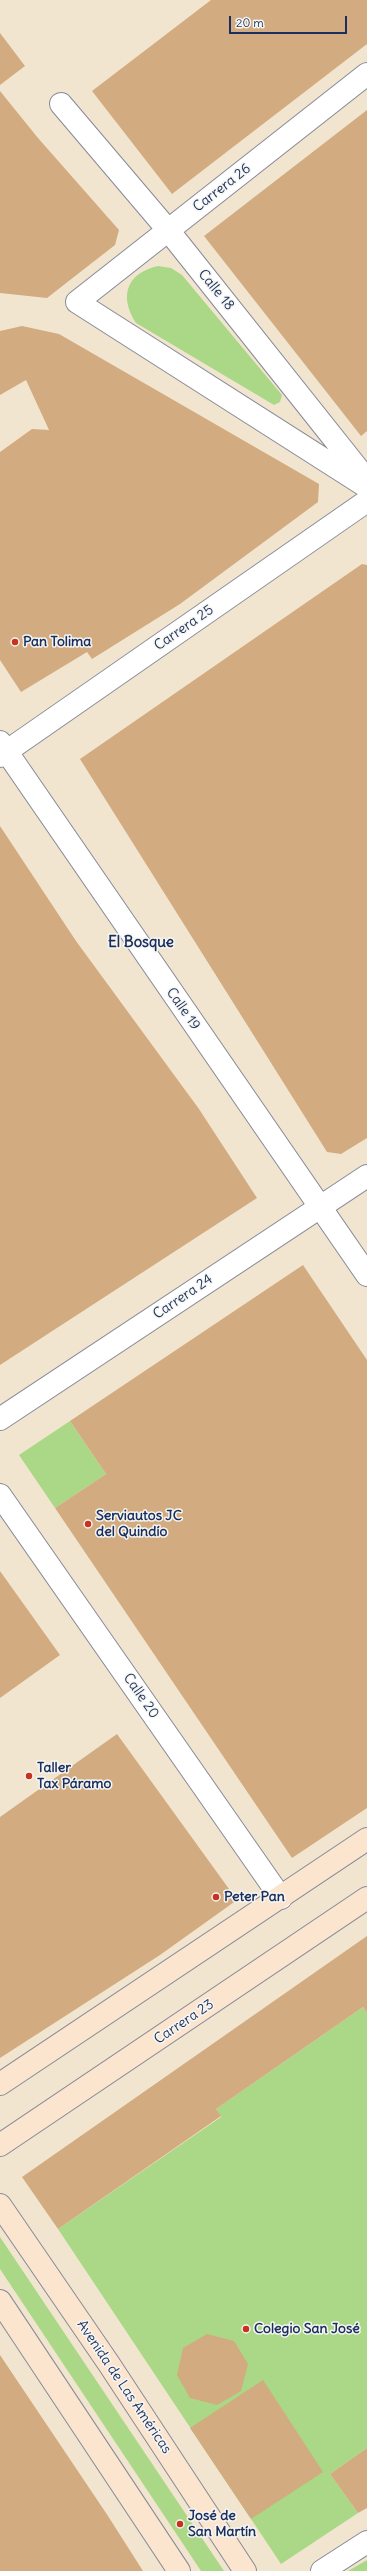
<!DOCTYPE html>
<meta charset="utf-8">
<style>
body{margin:0}
#map{position:relative;width:367px;height:2571px;overflow:hidden;background:#f2e5d0;font-family:Delius,sans-serif}
canvas{display:block}
.scale{position:absolute;left:229px;top:16px;width:118px;height:18px;box-sizing:border-box;border:2px solid #1b2f5e;border-top:0;padding-left:5px;font-size:12px;line-height:14px;white-space:nowrap;color:#1b2f5e;-webkit-text-stroke:3px #f6f6f2;paint-order:stroke}
</style>
<div id="map">
<canvas width="367" height="2571"></canvas>
<div class="scale">20 m</div>
</div>
<script>
const g = document.querySelector('canvas').getContext('2d');
g.lineJoin = 'round';
function fillPath(path, color) {
  g.fillStyle = color;
  g.fill(path, 'evenodd');
}
function stroke(path, color, width, dash) {
  g.strokeStyle = color;
  g.lineWidth = width;
  g.lineCap = dash ? 'butt' : 'round';
  g.setLineDash(dash || []);
  g.stroke(path);
}
function label(font, color, halo, rows, align = 'center') {
  g.font = font + ' Delius,sans-serif';
  g.lineWidth = 3;
  g.setLineDash([]);
  g.textBaseline = 'middle';
  g.strokeStyle = halo;
  g.fillStyle = color;
  for (const [text, x, y, turn = 0] of rows) {
    g.save();
    g.translate(x, y);
    g.rotate((+turn || 0) * Math.PI / 180);
    g.textAlign = isNaN(turn) ? turn : align;
    if (halo) g.strokeText(text, 0, 0);
    g.fillText(text, 0, 0);
    g.restore();
  }
}
const green = new Path2D(`
 M158,266L171,268L182,275L282,395L280,402L274,405L136,323C119,297 126,273 158,266Z
 M70,1421L106,1474L55,1508L19,1455Z
 M363,2007L367,2013V2448L330,2474L358,2513L281,2564L58,2229L221,2117L216,2109Z
 M0,2237L224,2571H201L0,2269Z
 M367,2560V2571H348Z`);
const building = new Path2D(`
 M211,0H367V44L172,194L92,91Z
 M0,33L25,66L0,85Z
 M0,91L38,138L119,230L115,245L47,298L0,293Z
 M367,110V431L361,436L204,236Z
 M22,326L59,334L319,484L318,502L180,604L92,659L87,652L21,692L0,660V452L32,429L49,430L26,380L0,395V331Z
 M362,564L367,565V1138L341,1154L327,1152L80,759Z
 M0,826L76,941L199,1109L257,1198L0,1365Z
 M303,1265L367,1360V1808L292,1858L55,1508L106,1474L70,1421Z
 M0,1571L60,1655L0,1698Z
 M117,1734L237,1900L160,1955L0,2058V1817Z
 M367,1936V2013L363,2007L216,2109L221,2116L58,2229L22,2177Z
 M207,2334L234,2341L248,2364L241,2391L217,2405L190,2398L177,2375L183,2348Z
 M0,2355L108,2516L143,2571H0Z
 M263,2380L323,2472L251,2519L190,2428Z
 M367,2448V2508L358,2513L330,2474Z`);
const minor = new Path2D(`
 M367,74L77,302L367,487
 M61,104L168,230L366,479
 M0,756L367,501
 M0,1419L367,1176
 M322,2571L367,2542`);
const tertiary = new Path2D(`
 M0,742L367,1275
 M0,1495L281,1898`);
const secondary = new Path2D(`
 M0,2084L367,1839
 M0,2145L367,1898
 M0,2205L109,2364L245,2571
 M0,2301L179,2571`);
const markers = [
 [15,642,4,"#c8321e"],
 [88,1524,4,"#c8321e"],
 [29,1776,4,"#c8321e"],
 [216,1897,4,"#c8321e"],
 [246,2329,4,"#c8321e"],
 [180,2524,4,"#c8321e"]
];
const streetNames = [
 ["Carrera 26",222,188,-38],
 ["Calle 18",216,290,51],
 ["Carrera 25",184,628,-35],
 ["Calle 19",183,1009,55],
 ["Carrera 24",183,1297,-34],
 ["Calle 20",141,1696,55],
 ["Carrera 23",184,2022,-34],
 ["Avenida de Las Américas",124,2387,56]
];
const poiNames = [
 ["Pan Tolima",23,642],
 ["Serviautos JC",96,1516],
 ["del Quindío",96,1532],
 ["Taller",37,1768],
 ["Tax Páramo",37,1784],
 ["Peter Pan",224,1897],
 ["Colegio San José",254,2329],
 ["José de",188,2516],
 ["San Martín",188,2532]
];
const neighbourhoodNames = [
 ["El Bosque",141,943]
];
fillPath(green, '#aad886');
fillPath(building, '#d2ab80');
stroke(minor, '#868a97', 24);
stroke(tertiary, '#868a97', 24);
stroke(secondary, '#868a97', 24);
stroke(minor, '#fff', 22);
stroke(tertiary, '#fff', 22);
stroke(secondary, '#fce5cf', 22);
for (const [x, y, r, color] of markers) {
  const dot = new Path2D();
  dot.arc(x, y, r, 0, 2 * Math.PI);
  g.fillStyle = color;
  g.fill(dot);
  stroke(dot, '#f6f6f2', 1.5);
}
label('14px', '#1b2f5e', '#f6f6f2', streetNames);
label('bold 14px', '#1b2f5e', '#f6f6f2', poiNames, 'left');
label('bold 15px', '#1b2f5e', '#f6f6f2', neighbourhoodNames);
</script>
